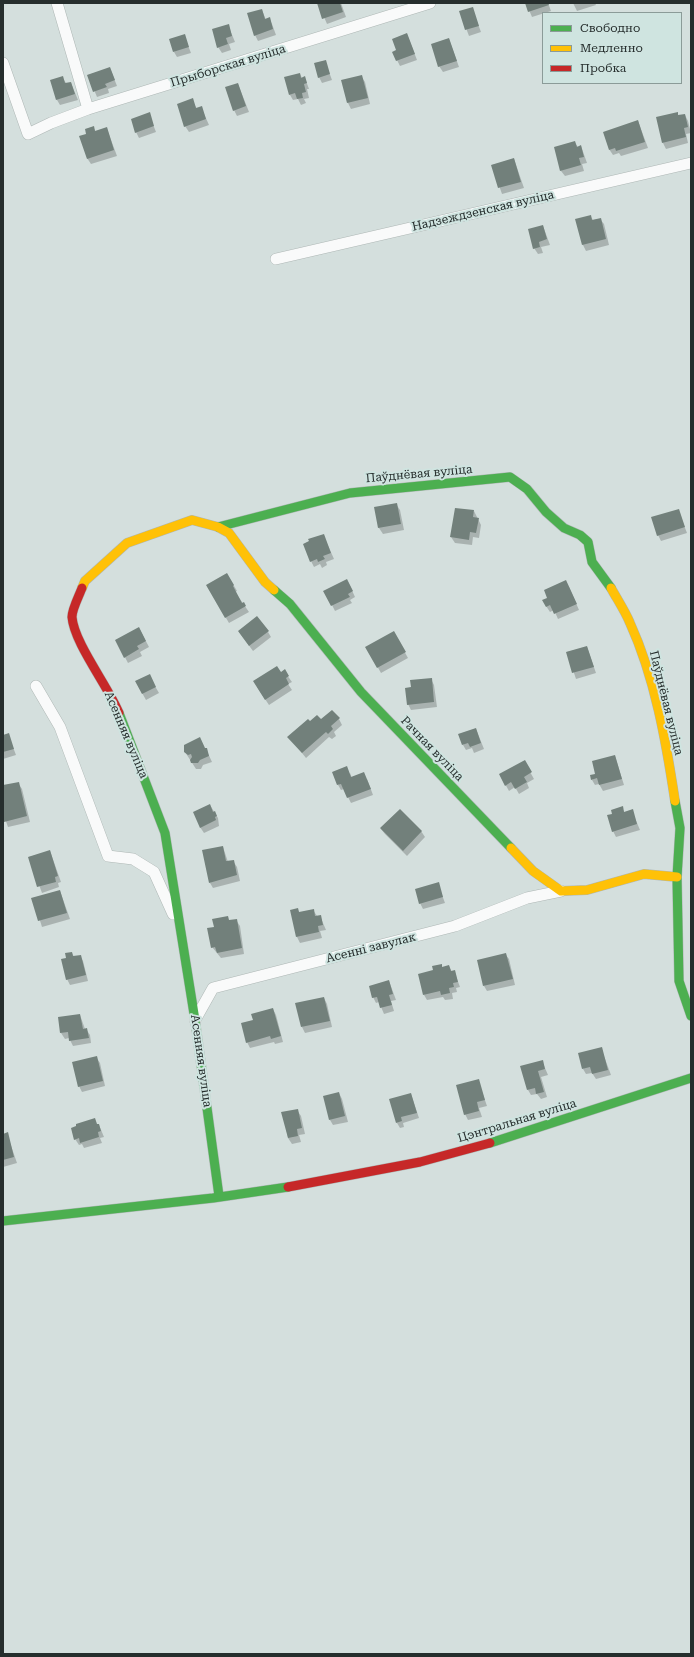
<!DOCTYPE html>
<meta charset="utf-8">
<style>
body{margin:0}
#map{position:relative;width:694px;height:1657px;overflow:hidden;background:#d4dfdd;font-family:"Roboto Serif",serif}
canvas{display:block}
.frame{position:absolute;inset:0;border:4px solid #262e2d;pointer-events:none}
.legend{position:absolute;left:542px;top:12px;width:140px;height:72px;box-sizing:border-box;background:#cfe4e0;border:1px solid #8b9b98;margin:0;padding:5px 7px;list-style:none;font-size:12px;color:#262e2d}
.legend li{display:flex;align-items:center;gap:8px;height:20px}
.legend b{width:20px;border:1px solid #8b9b98}
</style>
<div id="map">
<canvas width="694" height="1657"></canvas>
<div class="frame"></div>
<ul class="legend">
<li><b style="height:5px;background:#4caf50"></b>Свободно</li>
<li><b style="height:5px;background:#ffc107"></b>Медленно</li>
<li><b style="height:5px;background:#c62828"></b>Пробка</li>
</ul>
</div>
<script>
const g = document.querySelector('canvas').getContext('2d');
g.lineJoin = 'round';
function fillPath(path, color) {
  g.fillStyle = color;
  g.fill(path, 'evenodd');
}
function stroke(path, color, width, dash) {
  g.strokeStyle = color;
  g.lineWidth = width;
  g.lineCap = dash ? 'butt' : 'round';
  g.setLineDash(dash || []);
  g.stroke(path);
}
function label(font, color, halo, rows, align = 'center') {
  g.font = font + ' "Roboto Serif",serif';
  g.lineWidth = 4;
  g.setLineDash([]);
  g.textBaseline = 'middle';
  g.strokeStyle = halo;
  g.fillStyle = color;
  for (const [text, x, y, turn = 0] of rows) {
    g.save();
    g.translate(x, y);
    g.rotate((+turn || 0) * Math.PI / 180);
    g.textAlign = isNaN(turn) ? turn : align;
    if (halo) g.strokeText(text, 0, 0);
    g.fillText(text, 0, 0);
    g.restore();
  }
}
const shadow = new Path2D(`
 M318,3H341L346,17L327,24Z
 M526,3H548L551,11L532,17Z
 M573,3H595L596,5L577,11Z
 M472,8L481,32L469,36L460,12Z
 M262,10L266,20L269,19L272,24L276,35L258,41L255,35Z
 M228,25L235,42L229,44L231,50L222,53L218,47Z
 M407,34L417,60L400,66L397,60Z
 M184,35L191,53L177,57L174,52Z
 M449,39L459,67L443,72L439,66Z
 M325,61L332,80L322,83L319,77Z
 M110,68L117,86L108,89L109,93L97,97L88,75Z
 M300,74L302,78H305L309,89H307L309,98L304,99L306,103L301,105L298,99L293,100L290,95Z
 M361,76L365,82L370,104L351,109L348,103L343,81Z
 M62,77L66,83H71L78,100L60,105L57,100Z
 M238,84L249,112L237,116L234,110Z
 M192,100L197,109L201,107L209,125L189,132L185,126Z
 M677,113L679,116L685,115L688,121L691,133L686,134L688,143L666,149L663,143Z
 M149,114L156,132L139,138L136,132Z
 M638,121L648,148L621,156L619,153L613,155L609,149Z
 M93,127L96,132L107,129L117,156L91,164L87,158L88,134Z
 M574,142L578,147L581,146L587,163L582,164L584,171L565,176L561,171Z
 M514,159L524,188L502,194L492,165Z
 M591,217L593,220L600,219L604,224L609,245L586,251L583,245L577,220Z
 M543,226L550,245L541,247L543,253L538,254L534,248Z
 M396,504L400,510L404,530L383,534L379,528L376,508Z
 M678,510L687,533L661,541L658,535Z
 M474,511L481,525L479,538L473,537L472,545L455,543L451,537Z
 M326,541L334,559L326,562L327,565L322,568L320,564L314,567L311,561Z
 M227,574L237,591L235,592L249,612L229,623L207,586Z
 M350,586L355,597L350,600L352,603L335,611L325,591Z
 M569,587L579,610L558,619L554,610L550,612L546,606Z
 M139,628L149,647L140,652L142,656L128,663L116,640Z
 M239,632H268L271,637L253,651Z
 M394,633L408,658L381,673L367,648Z
 M587,647L596,673L576,679L567,652Z
 M284,671L292,682L288,684L292,690L269,705L257,687Z
 M431,679L434,685L437,707L411,710L408,704L412,688Z
 M152,681L159,693L146,700L136,682Z
 M339,719L342,725L334,732L336,736L332,739L329,737L306,758L289,737L310,722Z
 M476,729L484,749L474,753L472,748L466,750L463,745Z
 M8,734L16,755L3,759V736Z
 M206,749L212,762L203,765L201,769H196L185,752Z
 M615,756L624,785L603,791L599,784L595,785L592,780Z
 M524,761L534,779L527,783L529,788L519,794L515,787L509,791L500,775Z
 M350,773L352,778L367,779L373,795L351,803L344,789L341,790L338,785Z
 M18,783L22,789L30,822L8,827L3,813V786Z
 M210,805L218,818L219,826L204,833L200,827Z
 M622,808L625,813L632,811L640,830L616,837L613,831V814Z
 M381,829L421,831L425,837L407,856L385,834Z
 M223,847L228,862L233,861L237,867L240,881L213,888L210,883Z
 M50,851L61,882L58,883L59,887L42,893L29,857Z
 M438,884L445,903L423,909L420,903Z
 M60,891L70,919L42,927L33,898Z
 M297,909L300,913L313,910L317,916H320L326,930L320,931L322,938L300,943L297,937L291,911Z
 M236,920L240,926L244,954L221,958L212,947L229,921Z
 M72,953L74,957L80,956L83,961L88,981L70,985L67,979V959Z
 M505,954L509,959L515,985L487,991L484,986Z
 M441,965L443,968L449,966L452,972L454,971L460,987L456,988L457,992L452,993L453,999L445,1000L443,997L427,1000L424,995L434,971Z
 M389,981L396,1000L391,1001L394,1011L384,1014L379,1002L376,1003L373,997Z
 M324,998L327,1004L332,1027L305,1033L302,1027Z
 M273,1009L276,1015L283,1042L275,1044L274,1042L250,1048L247,1042L254,1020Z
 M80,1015L85,1029H86L90,1035L91,1043L73,1046L69,1038L65,1039L61,1033L59,1018Z
 M601,1048L611,1075L596,1079L592,1073L586,1074L583,1069Z
 M96,1057L100,1063L105,1086L82,1092L79,1086Z
 M542,1061L548,1075L541,1077L547,1097L541,1099L537,1094L531,1095L528,1090Z
 M478,1080L487,1106L479,1108L482,1117L468,1120L465,1114Z
 M339,1093L342,1099L348,1122L333,1125L330,1120Z
 M411,1094L419,1118L403,1123L404,1127L400,1128L397,1123Z
 M297,1110L301,1116L305,1134L299,1135L301,1142L292,1144L288,1138L283,1113Z
 M99,1125L104,1137L100,1138L102,1143L84,1148L82,1144L79,1145L75,1139Z
 M7,1134L17,1163L3,1167V1135Z`);
const building = new Path2D(`
 M317,3H340L343,12L322,19Z
 M525,3H548L549,5L528,12Z
 M473,7L479,26L465,30L459,11Z
 M262,9L265,19L270,17L273,29L254,36L247,13Z
 M229,24L232,36L226,38L228,44L217,48L212,29Z
 M407,33L415,54L396,61L392,52L396,50L392,39Z
 M185,34L189,47L173,52L169,39Z
 M449,38L457,61L438,67L431,44Z
 M326,60L330,74L318,78L314,63Z
 M110,67L115,80L105,84L107,87L93,92L87,75Z
 M300,73L301,78L305,76L307,83L304,84L306,92L302,93L303,98L297,99L295,93L289,95L284,77Z
 M362,75L368,98L347,103L341,80Z
 M63,76L65,83L71,82L75,94L56,100L50,80Z
 M238,83L246,106L233,111L225,87Z
 M193,98L196,108L202,106L206,119L184,127L177,104Z
 M150,112L154,126L135,133L131,119Z
 M678,112V115L685,114L688,127L684,128L686,137L662,143L656,117Z
 M638,120L645,142L616,151L615,148L609,150L603,132Z
 M94,126L95,131L107,127L114,150L87,159L79,136L86,134L85,129Z
 M575,141L577,147L581,145L584,157L579,158L581,165L560,171L554,147Z
 M514,158L521,182L498,188L491,165Z
 M591,215L592,220L601,218L606,239L582,245L575,219Z
 M543,225L547,239L539,242L540,247L533,249L528,229Z
 M397,503L401,524L378,528L374,507Z
 M455,508L474,510L473,517L479,518L476,533L470,532L469,540L450,537Z
 M679,509L685,527L657,536L651,517Z
 M324,534L331,553L323,556L325,559L318,562L317,559L310,562L303,544L309,541L308,539Z
 M227,573L234,585L233,586L242,603L244,602L246,606L225,618L206,585Z
 M347,579L353,591L348,594L350,597L331,606L323,591Z
 M566,580L577,604L554,614L550,605L546,607L542,600L547,598L544,590Z
 M257,616L269,631L249,646L238,631Z
 M139,627L146,641L137,646L139,649L124,658L115,640Z
 M394,631L406,652L377,668L365,647Z
 M587,646L594,667L572,673L566,652Z
 M277,666L281,672L285,669L289,676L286,678L289,684L265,700L253,681Z
 M150,674L156,687L142,694L135,681Z
 M432,678L434,702L407,705L405,688L411,687L410,680Z
 M332,710L340,718L331,726L333,729L328,734L326,732L302,753L287,737L308,719L310,721L317,715L321,719Z
 M476,728L481,743L470,747L468,743L462,745L458,734Z
 M9,733L14,749L3,752V735Z
 M200,737L205,748H207L209,756L200,760L198,763H191L190,760L192,757L191,754L188,755L184,752V745Z
 M615,755L622,779L599,785L597,778L591,780L590,775L595,774L592,761Z
 M525,760L532,772L524,777L527,782L515,789L511,782L505,786L499,774Z
 M347,766L351,777L364,772L371,789L347,798L341,784L337,785L332,772Z
 M19,782L27,816L4,822L3,785Z
 M210,804L213,812L215,811L217,816L215,817L216,820L200,828L193,812Z
 M623,806L624,812L633,809L637,824L612,832L607,815L612,814L611,810Z
 M400,809L422,831L403,851L380,828Z
 M223,846L226,861L234,860L237,875L209,883L202,850Z
 M50,850L58,876L55,877L56,882L37,887L28,857Z
 M439,882L443,897L419,904L415,889Z
 M60,890L67,913L38,921L31,898Z
 M298,908L299,912L314,909L315,916L321,915L323,925L318,926L319,932L296,937L290,910Z
 M228,916L229,920L237,919L242,948L217,953L215,947L211,948L207,928L214,927L212,919Z
 M72,952L73,956L81,955L86,975L66,980L61,959L66,958L65,953Z
 M506,953L513,979L483,986L477,960Z
 M442,964V967L449,965L451,971L455,970L458,982L453,983L454,987L449,988L450,993L441,995L440,991L423,995L418,974L433,970L432,966Z
 M389,980L393,994L389,995L392,1005L380,1008L377,997L372,998L369,986Z
 M324,997L330,1021L301,1027L295,1003Z
 M273,1008L281,1036L271,1039L270,1036L246,1043L241,1023L253,1020L251,1014Z
 M80,1014L83,1029L87,1028L89,1038L69,1041L68,1032L60,1033L58,1017Z
 M602,1047L608,1070L592,1074L590,1067L582,1069L578,1053Z
 M97,1056L103,1081L78,1087L72,1062Z
 M543,1060L545,1069L538,1071L544,1092L536,1094L535,1088L527,1090L520,1066Z
 M479,1079L485,1100L477,1102L479,1111L464,1115L456,1085Z
 M339,1092L345,1116L329,1120L323,1096Z
 M411,1093L417,1113L401,1117L402,1121L396,1123L389,1099Z
 M298,1109L302,1128L297,1129L298,1136L288,1138L281,1112Z
 M95,1118L97,1124H99L101,1131L98,1132L99,1137L80,1143L79,1138L74,1140L71,1128L76,1126V1124Z
 M8,1132L14,1157L3,1160V1134Z`);
const street = new Path2D(`
 M57,3L88,109
 M3,63L28,134L51,123L88,109L430,3
 M276,259L691,163
 M36,686L60,727L108,856L133,859L154,872L173,914
 M195,1020L213,988L455,926L527,898L561,891`);
const fast = new Path2D(`
 M218,527L350,493L510,477L527,489L546,512L564,528L580,535L588,542L592,562L611,588
 M274,590L290,604L361,692L511,848
 M119,713L165,833L195,1020L219,1196
 M675,801L680,828L677,877L679,981L691,1016
 M490,1143L691,1078
 M3,1221L213,1198L288,1187`);
const slow = new Path2D(`
 M82,588L85,581L127,543L192,520L218,527L229,533L265,582L274,590
 M611,588C617,599 625,611 630,623C655,678 666,741 675,801
 M511,848L533,871L561,891L587,890L644,874L677,877`);
const jam = new Path2D(`
 M82,588C79,596 72,609 72,617C74,643 108,686 119,713
 M288,1187L420,1162L490,1143`);
const streetNames = [
 ["Прыборская вуліца",228,66,-17],
 ["Надзеждзенская вуліца",483,211,-13],
 ["Паўднёвая вуліца",419,474,-5],
 ["Паўднёвая вуліца",666,703,76],
 ["Асенняя вуліца",126,735,67],
 ["Рачная вуліца",432,749,46],
 ["Асенні завулак",371,948,-14],
 ["Асенняя вуліца",201,1061,82],
 ["Цэнтральная вуліца",517,1121,-17]
];
fillPath(shadow, '#0003');
fillPath(building, '#72807b');
stroke(street, '#aeb7b5', 12);
stroke(fast, '#aeb7b5', 10);
stroke(slow, '#aeb7b5', 10);
stroke(jam, '#aeb7b5', 10);
stroke(street, '#f9fafa', 11);
stroke(fast, '#4caf50', 9);
stroke(slow, '#ffc107', 9);
stroke(jam, '#c62828', 9);
label('12px', '#262e2d', '#cfe4e0', streetNames);
</script>
